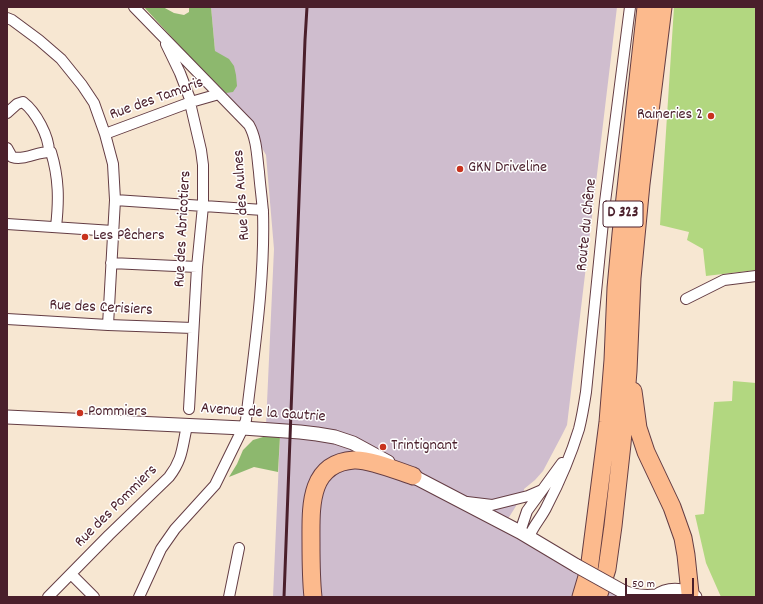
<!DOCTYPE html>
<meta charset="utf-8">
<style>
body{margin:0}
#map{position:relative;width:763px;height:604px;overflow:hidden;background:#f7e7d2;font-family:Dekko,sans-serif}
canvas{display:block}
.frame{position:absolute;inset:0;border:8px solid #4a1f2b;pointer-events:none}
.scale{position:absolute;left:625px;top:578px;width:69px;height:18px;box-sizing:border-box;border:2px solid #4a1f2b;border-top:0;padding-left:5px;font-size:12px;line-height:14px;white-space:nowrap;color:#4a1f2b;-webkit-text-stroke:3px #fff;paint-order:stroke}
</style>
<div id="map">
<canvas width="763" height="604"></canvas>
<div class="frame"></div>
<div class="scale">50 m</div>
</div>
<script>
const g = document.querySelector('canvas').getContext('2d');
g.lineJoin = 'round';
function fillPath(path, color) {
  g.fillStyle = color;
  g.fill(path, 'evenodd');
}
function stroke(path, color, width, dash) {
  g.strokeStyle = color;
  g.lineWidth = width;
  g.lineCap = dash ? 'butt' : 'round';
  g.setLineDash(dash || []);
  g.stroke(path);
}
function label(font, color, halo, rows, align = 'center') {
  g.font = font + ' Dekko,sans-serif';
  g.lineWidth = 3;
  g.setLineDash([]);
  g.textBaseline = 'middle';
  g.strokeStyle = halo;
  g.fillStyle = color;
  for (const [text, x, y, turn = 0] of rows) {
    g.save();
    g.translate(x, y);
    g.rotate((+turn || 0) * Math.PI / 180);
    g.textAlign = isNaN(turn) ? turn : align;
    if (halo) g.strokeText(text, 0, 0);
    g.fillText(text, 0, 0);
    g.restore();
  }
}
const industrial = new Path2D(`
 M211,7H617L567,425L562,435L543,471L535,480L524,489V493L503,527L622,597H273L280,436L266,425L274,249L266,155L249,125L219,94Z`);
const green = new Path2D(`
 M674,7H756V270L706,276L703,249L687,240L689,232L660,225Z
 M733,381L756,383V597H721L706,563L695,515L704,514L714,402L732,401Z`);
const forest = new Path2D(`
 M144,7H163L174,13L184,15L189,12V7H211L215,51L229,59L234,66L236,75L237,86L233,92L226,93L188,55Z
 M280,436L278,472L254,467L229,477L237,464L243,450L253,440L263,437Z`);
const minor = new Path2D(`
 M134,7L249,125C257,139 257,157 259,172C260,185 262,199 263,212C265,281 254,351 246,420L243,428L215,485L175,529L161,549L139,597
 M7,18L12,20L39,40L61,59L82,85L94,103L105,134L113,164L115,200L108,325
 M166,44L180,73L190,99L191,107L201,150L203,165V206L197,267L189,409
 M7,113L17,104L23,102C36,112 49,136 49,152
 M105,134L191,102L219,94
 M7,148L12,157C24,161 38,151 51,152C59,178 59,200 56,227
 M115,200L263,210
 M7,224L113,231
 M111,263L197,267
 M686,299L724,280L756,276
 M7,319L108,325L193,328
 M467,502L492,505L528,496L542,490
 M520,532L527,511L562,463
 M529,537C533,526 542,517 547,506C560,481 571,455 579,429C582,417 584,405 586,392L605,202L630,7
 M71,574L94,597
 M48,597L109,535L169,477C183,459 182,447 187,426
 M229,597L239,548`);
const tertiary = new Path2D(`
 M7,417L243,428L300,432L317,434L335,437L353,443L388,462
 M405,472L520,532L577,566
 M622,591C633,597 644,597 656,596
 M655,597C667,588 683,588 695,597`);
const trunk = new Path2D(`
 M633,391L634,398L638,428L646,452L672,507L683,538L686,555L690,593
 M313,597C311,579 311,560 311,542C311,508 308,463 354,460C369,459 398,471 413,476
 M581,597L589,570L608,422L613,360L616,288L621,234L646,7
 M598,597L607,569L613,526L622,444L628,371L632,278L641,184L663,7`);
const rail = new Path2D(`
 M284,597L305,40L307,7`);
const tertiaryBridge = new Path2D(`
 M577,566L622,591`);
const markers = [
 [711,116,4,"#c8321e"],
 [460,169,4,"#c8321e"],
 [85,237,4,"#c8321e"],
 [80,413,4,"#c8321e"],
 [383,447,4,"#c8321e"]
];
const shields = [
 [623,214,40]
];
const shieldNames = [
 ["D 323",623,214]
];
const streetNames = [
 ["Rue des Tamaris",157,100,-20],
 ["Rue des Aulnes",243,195,-94],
 ["Route du Chêne",588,225,-84],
 ["Rue des Abricotiers",184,229,-87],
 ["Rue des Cerisiers",101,309,3],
 ["Avenue de la Gautrie",263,414,4],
 ["Rue des Pommiers",117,507,-45]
];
const poiNames = [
 ["Raineries 2",703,116,"right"],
 ["GKN Driveline",468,169],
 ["Les Pêchers",93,237],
 ["Pommiers",88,413],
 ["Trintignant",391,447]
];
fillPath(industrial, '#cfbdce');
fillPath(green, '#b2d780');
fillPath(forest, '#8db86e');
stroke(minor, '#643d44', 12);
stroke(tertiary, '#643d44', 15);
stroke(trunk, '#643d44', 19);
stroke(minor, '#fff', 10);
stroke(tertiary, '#fff', 13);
stroke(trunk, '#fcba8d', 17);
stroke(rail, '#4a1f2b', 3);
stroke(tertiaryBridge, '#643d44', 15, []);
stroke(tertiaryBridge, '#fff', 13);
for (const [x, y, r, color] of markers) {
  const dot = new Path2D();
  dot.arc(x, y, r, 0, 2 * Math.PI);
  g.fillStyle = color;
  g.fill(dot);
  stroke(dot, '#fff', 1.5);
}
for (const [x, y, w] of shields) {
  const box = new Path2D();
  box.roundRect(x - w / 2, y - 13, w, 26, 3);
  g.fillStyle = '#fff';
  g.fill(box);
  stroke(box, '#4a1f2b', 1);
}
label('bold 15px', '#4a1f2b', null, shieldNames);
label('16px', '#4a1f2b', '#fff', streetNames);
label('16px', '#4a1f2b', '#fff', poiNames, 'left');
</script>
